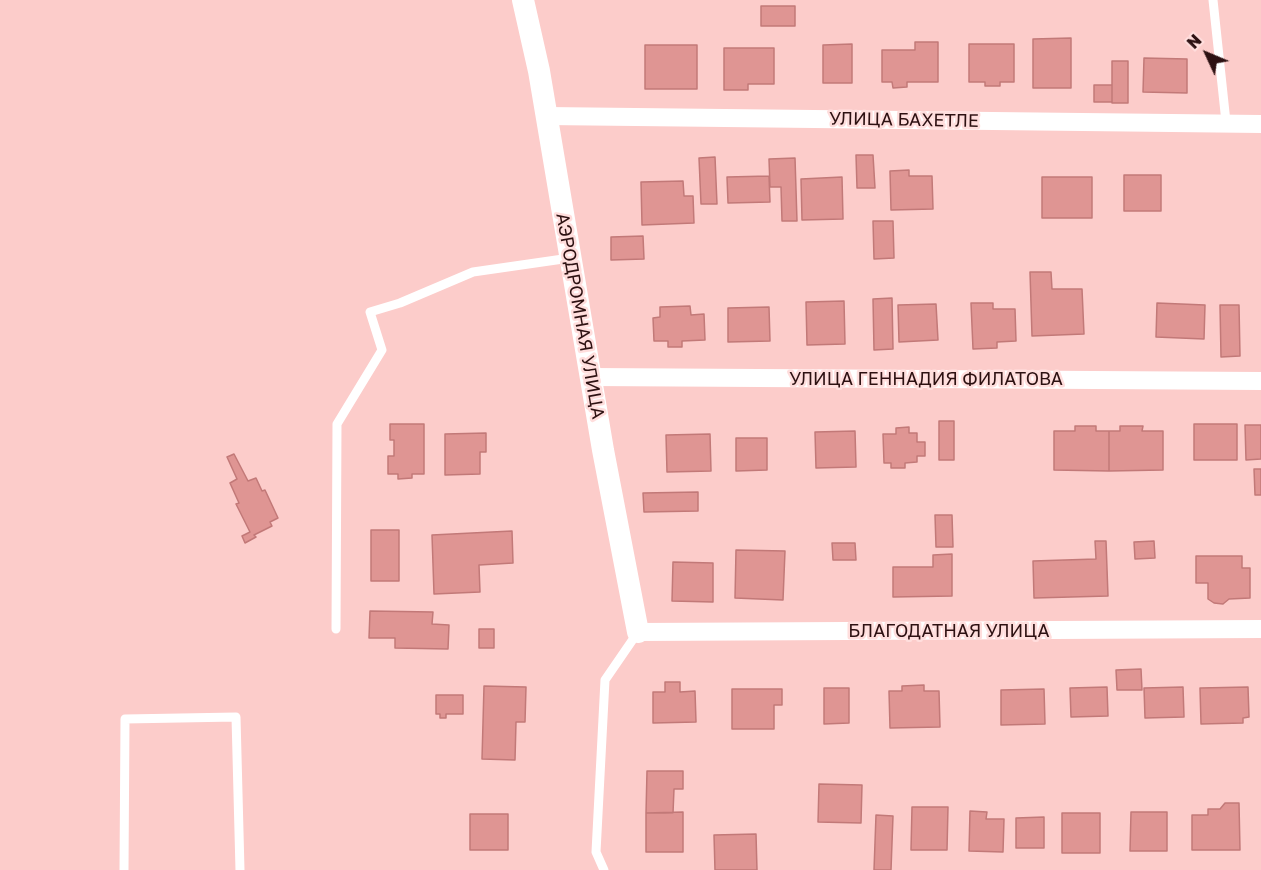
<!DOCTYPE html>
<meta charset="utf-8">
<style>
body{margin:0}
#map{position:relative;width:1261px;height:870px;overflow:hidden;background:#fcccca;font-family:"Golos Text",sans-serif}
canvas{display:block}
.north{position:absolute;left:1177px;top:24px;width:60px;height:60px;-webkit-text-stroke:4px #ffdedd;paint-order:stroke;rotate:314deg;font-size:16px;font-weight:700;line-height:24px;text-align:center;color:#2d1112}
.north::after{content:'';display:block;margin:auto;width:21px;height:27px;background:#2d1112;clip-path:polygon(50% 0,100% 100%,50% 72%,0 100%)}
</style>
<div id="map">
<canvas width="1261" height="870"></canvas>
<div class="north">N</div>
</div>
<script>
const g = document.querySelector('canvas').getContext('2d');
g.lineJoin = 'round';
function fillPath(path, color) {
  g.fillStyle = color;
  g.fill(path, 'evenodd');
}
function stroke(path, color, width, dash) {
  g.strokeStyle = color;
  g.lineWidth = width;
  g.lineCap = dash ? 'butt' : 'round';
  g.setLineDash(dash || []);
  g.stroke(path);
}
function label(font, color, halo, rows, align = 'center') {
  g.font = font + ' "Golos Text",sans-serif';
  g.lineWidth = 5;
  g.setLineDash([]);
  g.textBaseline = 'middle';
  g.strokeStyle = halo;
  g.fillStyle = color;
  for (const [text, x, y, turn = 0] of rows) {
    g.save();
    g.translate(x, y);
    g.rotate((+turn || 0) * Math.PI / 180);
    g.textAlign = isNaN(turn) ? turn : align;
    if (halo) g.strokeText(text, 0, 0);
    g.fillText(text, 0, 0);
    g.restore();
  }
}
const building = new Path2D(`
 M761,6H795V26H761Z
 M1071,38V88H1033V39Z
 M915,42H938V82H907V87L893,88L892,82H882V50H915Z
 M852,44V83H823V45Z
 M969,44H1014V82H1000V86H985V82H969Z
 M645,45H697V89H645Z
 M724,48H774V84H748V90H724Z
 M1144,58L1187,59V93L1143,92Z
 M1112,61H1128V103H1112Z
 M1094,85H1112V102H1094Z
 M856,155H873L875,188H857Z
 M715,157L717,204H701L699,158Z
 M795,158L797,221H782L781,187H770L769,159Z
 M909,170V176H932L933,209L891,210L890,171Z
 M1124,175H1161V211H1124Z
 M769,176L770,202L728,203L727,177Z
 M842,177L843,219L802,220L801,179Z
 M1042,177H1092V218H1042Z
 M683,181L684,196H693L694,223L642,225L641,182Z
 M873,221H893L894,258L874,259Z
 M643,236L644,259L611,260V237Z
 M1030,272H1051L1052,289H1082L1084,334L1032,336Z
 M892,298L893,349L874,350L873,299Z
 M844,301L845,344L807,345L806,302Z
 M971,303H993V309H1015L1016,341L997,342V348L973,349Z
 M1157,303L1205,305L1204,339L1156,337Z
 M936,304L938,340L899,342L898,305Z
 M1220,305H1239L1240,356L1221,357Z
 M690,306L691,315L704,314L705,340L682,341V347H668V341H654L653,318L660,317V307Z
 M769,307L770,341L728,342V308Z
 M939,421H954V460H939Z
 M390,424H424V474H412V478L398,479V474H388V456H394V440H390Z
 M1194,424H1237V460H1194Z
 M1245,425H1261V459L1246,460Z
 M1075,426H1096V431H1109V471L1054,470V431H1075Z
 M1120,426H1143L1142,431H1163V470L1109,471V431H1120Z
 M909,427V433H917V442H925V456H917V462L905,463V468H891V463H884L883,434H896V428Z
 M855,431L856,467L816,468L815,432Z
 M486,433V452H480V474L445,475V434Z
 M710,434L711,471L667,472L666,435Z
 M736,438H767V470L736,471Z
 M234,454L248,481L256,478L262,491L265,490L278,518L270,522L272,526L254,535L256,537L245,543L242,536L250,532L236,504L239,503L230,483L237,479L227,457Z
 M1254,469H1261V495H1255Z
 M698,492V511L644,512L643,493Z
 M935,515H952L953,547H936Z
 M371,530H399V581H371Z
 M512,531L513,563L479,565L480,592L434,594L432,535Z
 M1095,541H1106L1108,596L1034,598L1033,561L1096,559Z
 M1154,541L1155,558L1135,559L1134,542Z
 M832,543H855L856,560H833Z
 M736,550L785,551L783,600L735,598Z
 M952,554V596L893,597V567H933V555Z
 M1196,556H1242V568H1250V598L1229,599L1223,604L1214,603L1208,599V583H1196Z
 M673,562L713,563V602L672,601Z
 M370,611L433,612L432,624L449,625L448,649L395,648V638H369Z
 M479,629H494V648H479Z
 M1141,669L1142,690H1117L1116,670Z
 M665,682H680V692L695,691L696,722L653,723V692H665Z
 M924,685V691H939L940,727L890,728L889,691H902V686Z
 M484,686L526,687L525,722H516L515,760L482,759Z
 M1107,687L1108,716L1071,717L1070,688Z
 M1183,687L1184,717L1145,718L1144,688Z
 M1248,687L1249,717L1243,718V723L1201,724L1200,688Z
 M824,688H849V723L824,724Z
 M732,689H782V705H774V729H732Z
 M1044,689L1045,724L1001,725V690Z
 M436,695H463V714H446V718H440V714H436Z
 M647,771H683V789H674L673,813H646Z
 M819,784L862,785L861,823L818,822Z
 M1225,803H1239L1240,850H1192V815H1208V809H1220Z
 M912,807H948L947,850H911Z
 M970,811L987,812L986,819H1004L1003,852L969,851Z
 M683,812V852H646V813Z
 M1131,812H1167V851H1130Z
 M1062,813H1100V853H1062Z
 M470,814H508V850H470Z
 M876,815L893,816L891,870H874Z
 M1044,817V848H1016V818Z
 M756,834L757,870H715L714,835Z`);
const service = new Path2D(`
 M1213,0L1226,122
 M336,629L337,424L382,350L370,312L400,303L473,272L570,258
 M124,870L125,719L236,717L240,870
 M604,870L596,852L605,680L638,632`);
const minor = new Path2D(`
 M546,116L1261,124
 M591,377L1261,381
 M638,632L1261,629`);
const tertiary = new Path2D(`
 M523,0L539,71L603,450L638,632`);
const streetNames = [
 ["УЛИЦА БАХЕТЛЕ",904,120,1],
 ["АЭРОДРОМНАЯ УЛИЦА",580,316,80],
 ["УЛИЦА ГЕННАДИЯ ФИЛАТОВА",926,379],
 ["БЛАГОДАТНАЯ УЛИЦА",949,631]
];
fillPath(building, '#df9593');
stroke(building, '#c27978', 1.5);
stroke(service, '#fff', 9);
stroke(minor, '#fff', 18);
stroke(tertiary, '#fff', 22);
label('18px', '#2d1112', '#ffdedd', streetNames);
</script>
